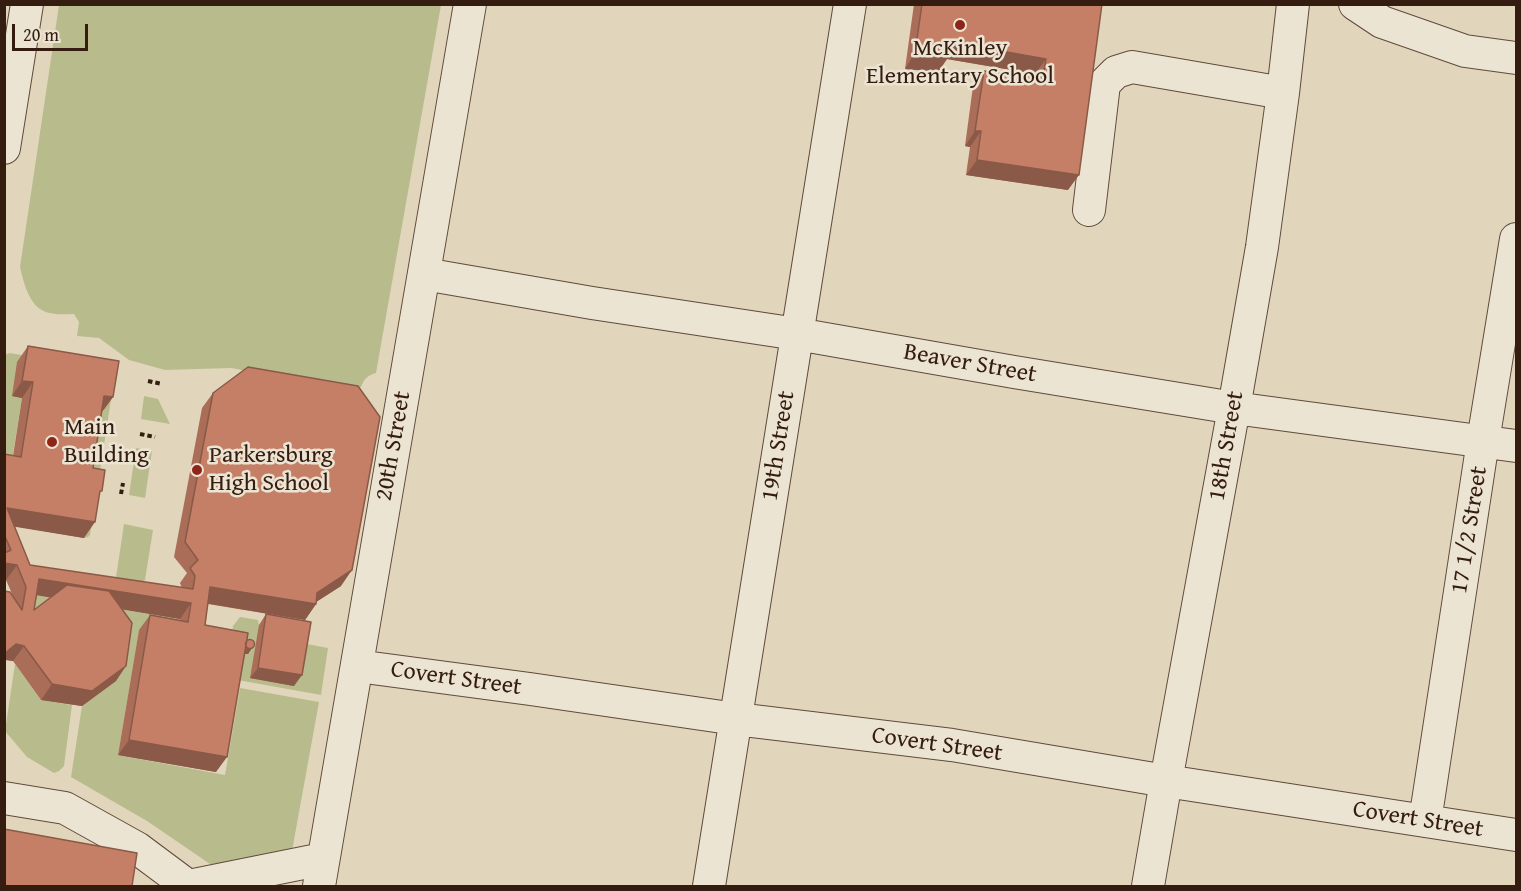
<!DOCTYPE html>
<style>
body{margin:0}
#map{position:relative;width:1521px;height:891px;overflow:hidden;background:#e1d6bb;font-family:"Gentium Book Plus",serif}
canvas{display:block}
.frame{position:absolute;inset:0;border:6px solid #351c10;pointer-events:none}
.scale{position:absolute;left:12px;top:24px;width:76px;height:27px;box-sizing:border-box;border:3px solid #351c10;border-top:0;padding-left:8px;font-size:18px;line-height:21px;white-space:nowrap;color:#351c10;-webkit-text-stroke:4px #ece4d3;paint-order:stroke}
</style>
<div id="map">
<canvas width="1521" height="891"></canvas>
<div class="frame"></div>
<div class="scale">20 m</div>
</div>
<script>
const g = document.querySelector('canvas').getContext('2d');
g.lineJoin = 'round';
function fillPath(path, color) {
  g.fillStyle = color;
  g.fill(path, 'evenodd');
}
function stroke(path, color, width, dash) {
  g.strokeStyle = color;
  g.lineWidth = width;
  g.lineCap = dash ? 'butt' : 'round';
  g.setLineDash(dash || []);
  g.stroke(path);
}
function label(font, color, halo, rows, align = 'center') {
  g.font = font + ' "Gentium Book Plus",serif';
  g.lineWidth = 5;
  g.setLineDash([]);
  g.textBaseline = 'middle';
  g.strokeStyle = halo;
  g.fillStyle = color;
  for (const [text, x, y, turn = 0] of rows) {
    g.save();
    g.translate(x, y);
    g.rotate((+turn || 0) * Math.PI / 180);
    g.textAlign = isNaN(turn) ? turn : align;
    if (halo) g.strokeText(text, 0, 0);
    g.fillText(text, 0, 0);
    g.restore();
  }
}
const green = new Path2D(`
 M59,5H441L376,373C368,375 364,379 361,387L346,389L231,368L165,370L129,360L99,338L77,336L79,322L74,314C66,314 57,315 50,313C30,310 24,284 20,267Z
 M10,353L50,360L22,398L10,472L4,471V355Z
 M114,380L90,535L88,537L84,538L89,506L82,483L94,411L103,412Z
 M144,396L158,399L170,424L141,419Z
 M136,448L152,451L145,498L129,495Z
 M124,524L153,530L145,580L133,587L115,584Z
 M29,594L180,619L177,637L139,631L118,755L225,775L240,688L319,702L292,851L233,865L210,864L147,821L71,777L82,706L116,681L24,625Z
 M240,617L258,620L259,625L302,643L328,648L321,695L232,679L230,647L233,626Z
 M15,664L41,700L72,705L64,766L59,771L54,773L27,757L5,731Z`);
const path = new Path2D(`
 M148,381L162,384
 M140,434L155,437
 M121,494L123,483`);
const minor = new Path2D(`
 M1355,4L1382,22L1465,51L1516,58
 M4,148L27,4
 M1089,210L1104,84L1116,72L1132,67L1283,93
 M424,274L592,303L797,334L1014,372L1234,408L1516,446
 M357,666L530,689L736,719L952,745L1166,781L1516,835
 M4,798L65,808L137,848L188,886
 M1425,821L1483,441L1516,239
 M189,886L323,859
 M319,886L470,4
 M709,886L850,4
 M1148,886L1166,781L1234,408L1262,247L1283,93L1293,4`);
const wall = new Path2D(`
 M914,4H1102L1068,190L966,175L970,147L965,146L973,86L984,71L1035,77V74L947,59L938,72L905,69Z
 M28,346L113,397L102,412L93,468L99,495L84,538L14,526L30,565L182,588L180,583L187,573L174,557L202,408L213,393L341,586L316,602V604L305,620L208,604L205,625L247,642L255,644L248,654H245L216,772L118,755L139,630L150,615L180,620V619L122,609L116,681L82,706L41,700L13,661L6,660H4V591L13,596L6,580H4V454L13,456L22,398L12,396L17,362ZM37,595L51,597L34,610Z
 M266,614L294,686L250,678L259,625Z`);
const shadedWall = new Path2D(`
 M950,42L1046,59L1035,74L947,59L938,72L905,69L915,53Z
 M975,131H981L970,147L965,146Z
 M977,160L1079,175L1068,190L966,175Z
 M22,381L33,382L22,398L12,396Z
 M104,396L113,397L102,412L94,411Z
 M7,508L95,522L84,538L4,525Z
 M4,563L17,565L6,580H4Z
 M352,570L341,586L313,604H316L305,620L199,602L210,587Z
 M39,579L191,603L180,619L29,594Z
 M16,644L24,646L13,661L6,660H4V654Z
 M247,648L251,649L248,654H243Z
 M126,666L116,681L82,706L41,700L52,684Z
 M258,668L302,675L294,686L250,678Z
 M129,740L227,757L216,772L118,755Z`);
const building = new Path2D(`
 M922,4H1102L1079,175L977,160L981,131H975L984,71L1043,78L1046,59L950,42L949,57L915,53Z
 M28,346L119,361L113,397L104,396L93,468L105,470L102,491H100L95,522L7,508L30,565L193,589L195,576L190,568L198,560L185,542L213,393L248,367L358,386L380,417L352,570L317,593L316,604L210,587L205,625L248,633L227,757L129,740L150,615L188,622L191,603L39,579L34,610L67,585L109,591L132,623L126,666L92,691L52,684L24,646L16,644L4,654V591L10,592L22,610L26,587L17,565L4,563V551L7,552L11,550L4,534V454L21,457L33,382L22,381Z
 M266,614L311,622L302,675L258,668Z
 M245.5 644a4.5 4.5 0 1 1 9 0a4.5 4.5 0 1 1-9 0Z
 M4,829L137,853L132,886H4Z`);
const markers = [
 [960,25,6,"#8f2418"],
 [52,442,6,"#8f2418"],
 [197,470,6,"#8f2418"]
];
const poiNames = [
 ["McKinley",960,49,"center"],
 ["Elementary School",960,77,"center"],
 ["Main",64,428],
 ["Building",64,456],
 ["Parkersburg",209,456],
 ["High School",209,484]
];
const streetNames = [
 ["Beaver Street",970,364,10],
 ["20th Street",394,446,-80],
 ["19th Street",779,446,-81],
 ["18th Street",1227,446,-80],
 ["17 1/2 Street",1470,530,-81],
 ["Covert Street",456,679,8],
 ["Covert Street",937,745,8],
 ["Covert Street",1418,820,9]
];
fillPath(green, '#b8bc8d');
stroke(minor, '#604a3b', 34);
stroke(path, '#351c10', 4, [4.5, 3]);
stroke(minor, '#ece4d3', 32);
fillPath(wall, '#a96d58');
fillPath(shadedWall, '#8a5947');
fillPath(building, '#c57f66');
stroke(building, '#8a5947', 1.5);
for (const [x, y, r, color] of markers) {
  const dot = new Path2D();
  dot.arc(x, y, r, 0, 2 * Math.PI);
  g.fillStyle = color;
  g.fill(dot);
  stroke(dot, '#ece4d3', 2);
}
label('24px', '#351c10', '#ece4d3', poiNames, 'left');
label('24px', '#351c10', '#ece4d3', streetNames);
</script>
